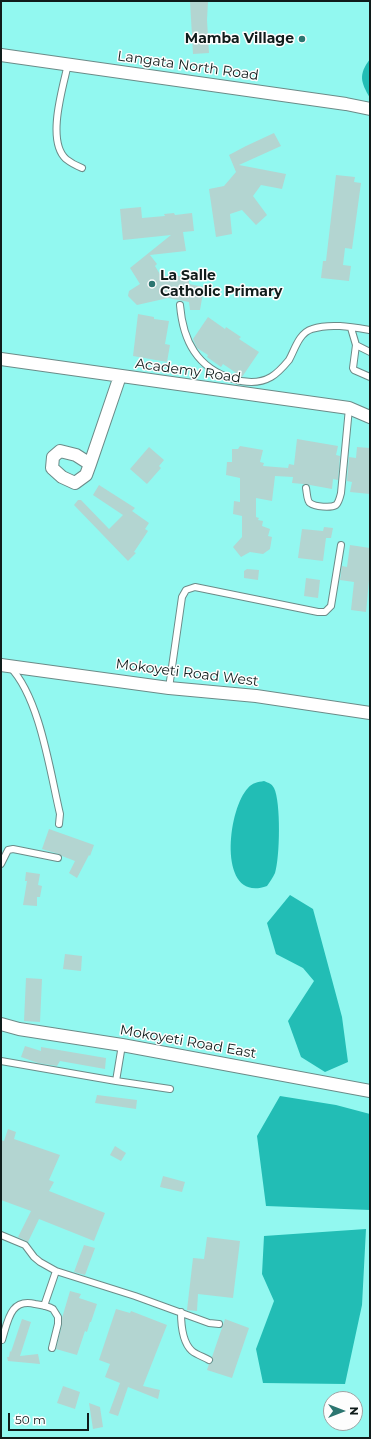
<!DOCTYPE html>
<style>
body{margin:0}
#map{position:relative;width:371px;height:1439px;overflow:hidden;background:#d6f9f5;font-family:Montserrat,sans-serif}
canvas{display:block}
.frame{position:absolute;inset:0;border:2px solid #101c1b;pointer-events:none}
.north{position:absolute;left:323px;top:1391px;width:40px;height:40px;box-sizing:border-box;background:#fdfdfd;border:1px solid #9ea3a3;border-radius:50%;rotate:90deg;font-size:11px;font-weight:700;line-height:16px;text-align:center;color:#101c1b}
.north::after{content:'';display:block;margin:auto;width:14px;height:18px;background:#2c7570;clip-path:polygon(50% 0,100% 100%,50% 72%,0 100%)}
.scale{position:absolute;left:8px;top:1413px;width:81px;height:18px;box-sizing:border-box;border:2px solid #101c1b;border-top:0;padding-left:5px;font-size:12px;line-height:14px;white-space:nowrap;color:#101c1b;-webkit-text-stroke:3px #fdfdfd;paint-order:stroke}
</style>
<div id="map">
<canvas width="371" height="1439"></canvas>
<div class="frame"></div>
<div class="north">N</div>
<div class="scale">50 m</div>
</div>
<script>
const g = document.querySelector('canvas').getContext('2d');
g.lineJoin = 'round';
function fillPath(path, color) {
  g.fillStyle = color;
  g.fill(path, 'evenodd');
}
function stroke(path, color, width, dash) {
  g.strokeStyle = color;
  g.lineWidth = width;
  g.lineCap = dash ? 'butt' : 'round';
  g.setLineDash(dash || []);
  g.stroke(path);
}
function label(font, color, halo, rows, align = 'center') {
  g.font = font + ' Montserrat,sans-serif';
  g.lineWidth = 3;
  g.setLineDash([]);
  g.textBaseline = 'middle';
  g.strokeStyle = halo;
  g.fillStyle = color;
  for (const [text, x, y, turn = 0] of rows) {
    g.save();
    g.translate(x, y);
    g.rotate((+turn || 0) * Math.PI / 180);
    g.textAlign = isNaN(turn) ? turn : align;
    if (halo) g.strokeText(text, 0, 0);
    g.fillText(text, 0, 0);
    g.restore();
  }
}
const green = new Path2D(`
 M1,1H370V1438H1ZM331,1399H355V1423H331Z`);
const water = new Path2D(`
 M370,59V98C361,82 358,75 370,59Z
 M264,781C269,783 272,784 274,788C281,802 280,858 275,873C273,877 270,882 267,886C217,904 227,810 248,788C252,783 258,782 264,781Z
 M290,895L313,909L342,1017L348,1062L325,1072L301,1057L288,1021L314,981L303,968L276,954L267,923Z
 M280,1096L336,1105L370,1114V1210L266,1206L257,1136Z
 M366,1229L362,1305L345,1384L263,1383L256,1349L274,1301L262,1274L264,1236Z`);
const building = new Path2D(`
 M190,1H208L207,20L209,53L193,54Z
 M274,133L281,146L239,165L286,174L282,189L261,185L253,196L267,215L256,225L242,210L230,214L232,234L216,237L209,189L224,186L236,172L229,155L246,146Z
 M336,175L355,177L354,182L361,183L352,249L345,248L343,265L351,266L349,281L321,278L323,261H326Z
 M141,207L142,218L165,216L164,214L174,213L175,215L192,213L194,231L183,232L186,251L150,255L157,264L155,266L161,276H189V284L204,287L200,310H190L189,302L168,298L137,305L128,296L129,291L140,284L130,268L171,235L123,240L120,209Z
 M138,314L154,317V319L169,321L165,344L170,345L167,362L133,356Z
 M208,317L225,329L226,327L241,337L239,339L259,352L242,377L223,364L221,367L207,357L208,355L197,348L193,339Z
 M297,439L338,446L336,455L340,456L338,480L333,479L332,489L310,485L307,484H303L292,483L293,477L275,476L272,501L256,498V517L259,518L258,520L263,521L262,526L270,529L268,536L272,537L270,549L263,554L250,552L241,557L233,547L242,537V516L233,514L234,501L240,502V478L226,475L227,462H232V449H238L240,446L263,450L260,462L264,463L263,466L288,468L289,464L294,465Z
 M149,447L164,460L159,466L161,468L147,484L130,469Z
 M357,447L370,448V494L350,492L352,482L347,481L349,457L356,458Z
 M99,485L135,508L132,511L149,523L145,529L148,531L134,552L136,553L128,561L74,505L78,500H81L109,529L123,515L93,495Z
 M324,527L333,528L331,538H326L323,561L298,558L302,529L323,531Z
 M350,545L370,548V570L366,612L351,610L354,582L340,580L342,566L347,567Z
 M247,569L259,570L258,580L244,578V571Z
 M306,578L320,580L318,598L304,596Z
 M49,829L94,845L90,856L89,855L77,878L69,873L75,861L62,856L59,854L42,849Z
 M26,872L40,874L38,885L42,886L40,897H37V906L23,905L27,881H25Z
 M65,954L82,956L81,971L63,969Z
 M26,978L42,979L40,1022L24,1021Z
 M25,1046L41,1051V1047L106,1058L105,1069L60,1061L57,1066L38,1063L21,1057Z
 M97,1095L137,1100L136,1109L95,1103Z
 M8,1129L16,1132L14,1139L60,1155L49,1180L54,1182L49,1191L105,1213L94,1241L39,1219L28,1242L18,1237L31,1211L1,1200V1140L4,1141Z
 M115,1146L126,1153L121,1161L110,1155Z
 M163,1176L185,1182L182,1192L160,1187Z
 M207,1237L240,1241L233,1298L198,1294L197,1311L187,1310L193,1258L204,1259Z
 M84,1245L95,1248L85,1275L74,1272Z
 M70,1291L81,1294L79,1298L97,1304L91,1322H90L87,1332L85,1331L77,1355L56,1349L62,1325V1318Z
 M116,1309L130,1313L131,1311L167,1325L143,1386L160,1390L158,1399L128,1387L118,1416L109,1413L120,1383L105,1377L110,1364L99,1360Z
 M22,1319L31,1322L20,1356L38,1354L40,1364L8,1361L7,1357H9L10,1351L11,1352Z
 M225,1319L249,1328L232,1378L207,1370L209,1364L213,1362L212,1357Z
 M63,1386L80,1392L75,1409L57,1403Z
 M89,1403L100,1407L103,1427L93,1429Z`);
const lane = new Path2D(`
 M68,64C63,87 46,141 66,159C71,163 77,166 82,168
 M180,305C183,341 197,368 233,379C246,383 259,384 271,377C278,373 284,366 289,360C295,349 299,333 312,329C330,323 352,327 370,330
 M351,328L356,345L353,368L354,370L370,377
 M356,345L370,352
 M306,488C307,493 307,501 310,503C315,507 331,508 336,505C339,502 340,497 341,493L349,408
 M10,667C40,698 50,772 60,814L59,824
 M169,688L182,597L186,590L195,587L318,612H325L331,606L341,545
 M1,864L8,850L13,849L58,858
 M1,1061L116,1081L170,1089
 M116,1081L122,1045
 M1,1235L25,1245L34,1257L40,1262L56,1271L135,1296L209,1323L219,1324
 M44,1306L56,1271
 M181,1312C181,1325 182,1342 192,1351C197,1355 204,1357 209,1360
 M2,1340C8,1321 10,1298 35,1304C42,1305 48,1306 53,1309L58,1317V1324L52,1348`);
const street = new Path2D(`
 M1,55L346,104L370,109
 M1,359L349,408L370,417
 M90,464L76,455L60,451L53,457L52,468L62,477L75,483L86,475L90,464L120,376
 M1,665L169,688L256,696L370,713
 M1,1024L19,1029L122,1045L370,1091`);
const markers = [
 [302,39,4,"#2c7570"],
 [152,284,4,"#2c7570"]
];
const poiNames = [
 ["Mamba Village",294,39],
 ["La Salle",160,276,"left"],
 ["Catholic Primary",160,292,"left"]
];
const streetNames = [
 ["Langata North Road",188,66,8],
 ["Academy Road",188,371,8],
 ["Mokoyeti Road West",187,673,7],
 ["Mokoyeti Road East",188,1042,10]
];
fillPath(green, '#92f8f0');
fillPath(water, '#22bdb5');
fillPath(building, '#b3d5d1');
stroke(lane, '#6c8b88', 8);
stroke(street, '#6c8b88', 14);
stroke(lane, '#fff', 6);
stroke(street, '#fff', 12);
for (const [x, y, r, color] of markers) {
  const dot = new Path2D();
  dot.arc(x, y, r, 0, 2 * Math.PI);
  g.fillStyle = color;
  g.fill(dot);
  stroke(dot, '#fdfdfd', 1.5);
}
label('bold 14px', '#101c1b', '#fdfdfd', poiNames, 'right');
label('14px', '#101c1b', '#fdfdfd', streetNames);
</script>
